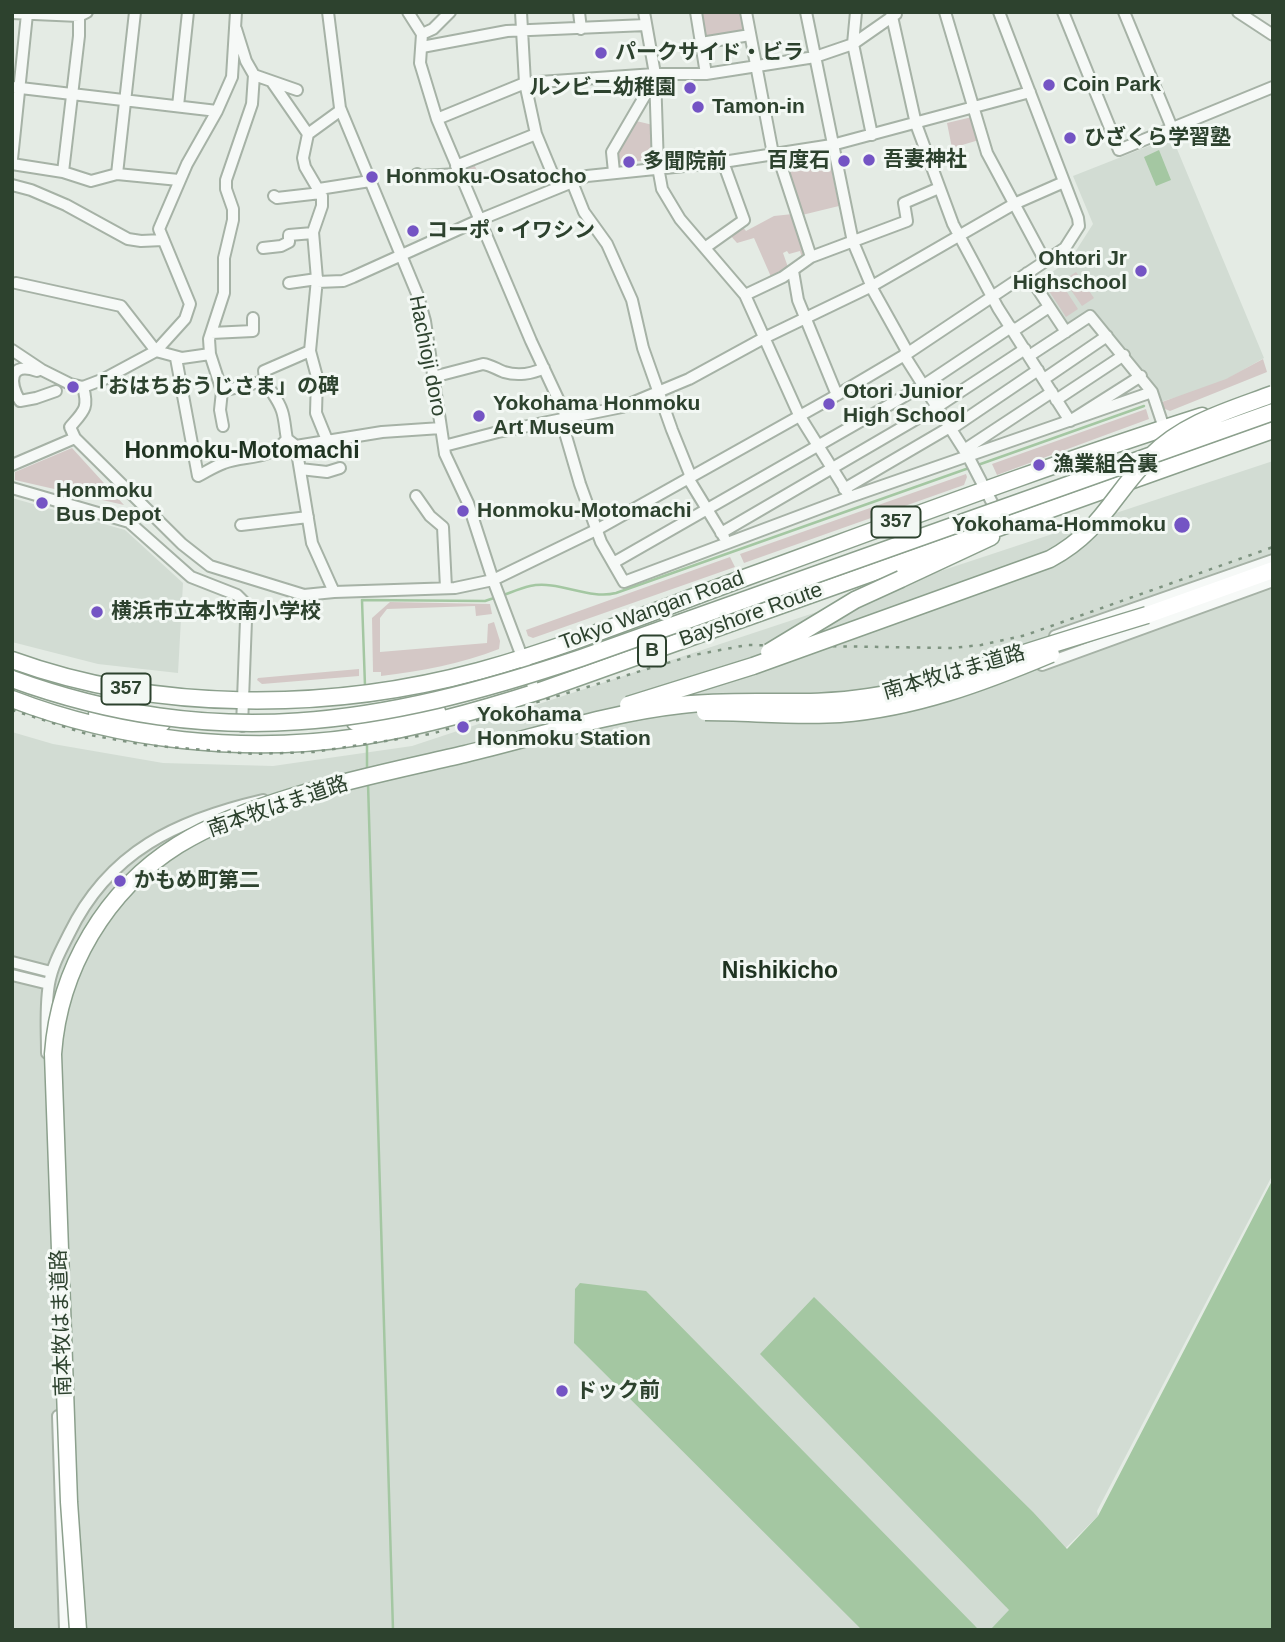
<!DOCTYPE html>
<meta charset="utf-8">
<style>
body{margin:0}
#map{position:relative;width:1285px;height:1642px;overflow:hidden;background:#e4ebe4;font-family:Helvetica,sans-serif}
canvas{display:block}
.frame{position:absolute;inset:0;border:14px solid #2d422e;pointer-events:none}
</style>
<div id="map">
<canvas width="1285" height="1642"></canvas>
<div class="frame"></div>
</div>
<script>
const g = document.querySelector('canvas').getContext('2d');
g.lineJoin = 'round';
function fillPath(path, color) {
  g.fillStyle = color;
  g.fill(path, 'evenodd');
}
function stroke(path, color, width, dash) {
  g.strokeStyle = color;
  g.lineWidth = width;
  g.lineCap = dash ? 'butt' : 'round';
  g.setLineDash(dash || []);
  g.stroke(path);
}
function label(font, color, halo, rows, align = 'center') {
  g.font = font + ' Helvetica,"Noto Sans JP",sans-serif';
  g.lineWidth = 6;
  g.setLineDash([]);
  g.textBaseline = 'middle';
  g.strokeStyle = halo;
  g.fillStyle = color;
  for (const [text, x, y, turn = 0] of rows) {
    g.save();
    g.translate(x, y);
    g.rotate((+turn || 0) * Math.PI / 180);
    g.textAlign = isNaN(turn) ? turn : align;
    if (halo) g.strokeText(text, 0, 0);
    g.fillText(text, 0, 0);
    g.restore();
  }
}
const built = new Path2D(`
 M1172,137L1264,358L1215,386L1160,402L1090,312L1067,327L1037,282L1070,260L1093,224L1073,176Z
 M1273,461V1174L1097,1511L1098,1516L1006,1607L1010,1610L990,1630H979L975,1626L971,1630H12V732L53,744L163,763L273,766L412,746Z
 M12,498L125,530L183,583L178,673L98,664L12,642Z`);
const green = new Path2D(`
 M700,12H743L747,31L706,38Z
 M972,117L979,140L952,148L947,123Z
 M632,120L653,125L654,160L618,163L616,148Z
 M824,153L829,158L839,206L802,215L785,159Z
 M473,162L481,179L468,183L462,167Z
 M793,214L806,255L802,258L800,251L789,254L787,251L783,253L789,270L772,279L754,238L737,243L730,235L742,226L746,231L774,216Z
 M1076,272L1094,298L1082,306L1064,280Z
 M1061,283L1078,309L1066,317L1049,291Z
 M1263,359L1267,372L1170,411L1163,408L1162,402L1226,379Z
 M1146,409L1149,419L997,475L992,464Z
 M72,448L124,505L15,480V472Z
 M966,474L967,477L964,485L744,563L740,554Z
 M730,557L735,567L533,638L528,636L526,630Z
 M390,602L490,604L492,614L476,616L475,606L387,609L380,618V652L487,643L488,624L494,622L500,641L499,649C461,664 422,671 381,676V672H373L372,618Z
 M359,669V676L262,684L257,680L258,678Z`);
const water = new Path2D(`
 M1159,150L1171,180L1156,186L1144,157Z
 M1273,1179V1630H990L1009,1610L760,1354L814,1297L1033,1512L1067,1549L1098,1516Z
 M580,1283L646,1291L979,1630H862L574,1343L575,1289Z`);
const stream = new Path2D(`
 M975,466L1144,406
 M504,595C512,592 521,588 530,586C559,580 588,600 616,593L969,468
 M365,686L362,600L485,601L497,597
 M367,741V770
 M368,783L393,1630`);
const minor = new Path2D(`
 M328,12L340,108L418,296L425,321L445,454L468,503L493,580L533,686
 M408,12L422,34L420,63L437,119L531,341L567,418
 M521,12L525,83L536,134L558,187
 M579,12L581,29
 M644,12L655,74L658,167L662,189L680,219L745,295L799,415L850,497
 M696,12L706,74
 M746,12L773,154
 M806,12L853,242L874,292L908,353
 M856,12L853,44L872,135
 M891,12L916,124L953,224L998,308L1070,421L1141,376
 M945,12L987,153L1045,261
 M1063,12L1119,150L1273,87
 M1124,12L1172,128
 M1238,12L1273,35
 M12,13L79,16L87,12
 M422,34L433,29L450,12
 M701,43L750,35
 M422,47L507,31L646,25
 M254,75L297,90
 M272,82L308,134
 M12,87L217,111
 M178,106L188,12
 M437,119L525,83L655,74H706L815,57L853,44L896,14
 M777,153L811,257
 M12,159L27,14
 M12,164L63,172L91,181L117,174L179,180
 M456,166L536,134
 M63,172L79,36V16
 M614,172L612,152L647,92L655,82
 M117,174L135,12
 M417,174L420,176L459,174
 M572,182L584,212L607,244L632,300L643,348L672,430L691,477
 M12,185L31,190L66,205L128,239L141,241L163,240
 M319,189L370,181
 M274,196L277,198L321,193
 M706,247L744,220L723,162
 M263,248L281,246L289,242V235L313,233
 M793,271L798,300L837,395
 M1027,273L1066,332
 M317,282L343,281L353,277L479,220L587,176L723,162L832,145L1030,92
 M289,283L317,279
 M745,295L783,277L811,257L907,221L904,203L939,188
 M1013,331L1049,307
 M211,333L253,331V318
 M12,350L42,370L70,384L83,387L104,379L156,351L121,306L16,283
 M310,351L264,371C264,387 277,395 282,411C285,420 285,430 287,439L296,446L382,432L441,428
 M210,354L209,339L224,293V258L233,220V209L226,189V180L252,104L254,75L246,61L236,29
 M904,355L968,456L1000,518
 M1029,356L1090,316L1152,392L1164,428
 M176,358L198,476C206,472 215,466 224,463C246,455 269,461 287,439
 M37,371C9,361 9,383 20,401L36,398L56,391
 M433,377L483,364C491,365 496,369 504,372C517,376 532,374 544,368
 M1044,379L1107,336
 M83,387C89,408 84,411 70,427L75,438L182,544L210,566L304,595L334,592L455,588L493,580L598,529L837,395L908,353L1065,248L1079,226L1078,218L999,12
 M222,391L210,354L182,358L156,351L185,319L190,304L159,229L187,164L217,111L232,77L236,12
 M1056,400L1124,355
 M561,419L580,484L601,542L624,582L850,497L1152,392
 M223,426L220,410L222,391L264,381
 M951,429L1038,370
 M327,440L316,413L317,377L310,351L317,279L313,232L322,206V196L305,167L303,158L308,134L341,110
 M296,446L312,543L334,592
 M444,446L498,432L622,407L689,379L764,338L872,286L1014,204L1064,182
 M964,450L1052,392
 M12,465L75,438
 M300,469L327,472L340,468
 M688,478L724,537
 M12,488L129,522L191,577L237,595L244,602L246,620L242,726
 M844,489L950,427
 M416,496L430,516L443,527L446,588
 M241,525L308,517
 M721,533L937,407L1025,349
 M613,563L924,385L1011,327
 M1055,636L1273,560
 M1042,665L1273,581
 M12,962L51,972
 M12,975L49,984
 M47,1053C47,1030 45,1007 49,984C52,966 61,950 69,934C109,851 177,820 263,800
 M58,1416L65,1630`);
const highway = new Path2D(`
 M901,579L991,537
 M1147,615L1273,570
 M12,660C158,713 331,711 479,671C573,645 664,607 755,574C903,520 1051,464 1202,416
 M12,699C121,741 244,754 359,737C421,727 481,710 540,691L1273,430
 M97,714L162,723
 M355,722L437,711`);
const rail = new Path2D(`
 M12,710L90,735L145,745L254,754L314,752L431,734L694,655L747,645L952,648L981,645L1026,635L1273,547`);
const highwayBridge = new Path2D(`
 M769,652L855,600L901,579
 M12,679C216,753 381,725 581,658L1273,412
 M628,705L753,666L1050,559C1102,531 1112,495 1150,457C1183,423 1230,410 1273,394
 M705,712C750,712 795,717 840,714C915,708 982,683 1051,654
 M78,1630L69,1502L53,1054C59,969 106,890 178,845C256,797 376,775 465,754C536,737 608,713 681,705C743,698 807,707 869,697C917,690 963,673 1009,658C1055,643 1101,629 1147,615`);
const markers = [
 [601,53,7,"#7454c4"],
 [1049,85,7,"#7454c4"],
 [690,88,7,"#7454c4"],
 [698,107,7,"#7454c4"],
 [1070,138,7,"#7454c4"],
 [869,160,7,"#7454c4"],
 [844,161,7,"#7454c4"],
 [629,162,7,"#7454c4"],
 [372,177,7,"#7454c4"],
 [413,231,7,"#7454c4"],
 [1141,271,7,"#7454c4"],
 [73,387,7,"#7454c4"],
 [829,404,7,"#7454c4"],
 [479,416,7,"#7454c4"],
 [1039,465,7,"#7454c4"],
 [42,503,7,"#7454c4"],
 [463,511,7,"#7454c4"],
 [1182,525,9,"#7454c4"],
 [97,612,7,"#7454c4"],
 [463,727,7,"#7454c4"],
 [120,881,7,"#7454c4"],
 [562,1391,7,"#7454c4"]
];
const shields = [
 [896,522,49],
 [652,651,28],
 [126,689,49]
];
const shieldNames = [
 ["357",896,522],
 ["B",652,651],
 ["357",126,689]
];
const poiNames = [
 ["パークサイド・ビラ",615,53],
 ["Coin Park",1063,85],
 ["ルンビニ幼稚園",676,88,"right"],
 ["Tamon-in",712,107],
 ["ひざくら学習塾",1084,138],
 ["吾妻神社",883,160],
 ["百度石",830,161,"right"],
 ["多聞院前",643,162],
 ["Honmoku-Osatocho",386,177],
 ["コーポ・イワシン",427,231],
 ["Ohtori Jr",1127,259,"right"],
 ["Highschool",1127,283,"right"],
 ["「おはちおうじさま」の碑",87,387],
 ["Otori Junior",843,392],
 ["High School",843,416],
 ["Yokohama Honmoku",493,404],
 ["Art Museum",493,428],
 ["漁業組合裏",1053,465],
 ["Honmoku",56,491],
 ["Bus Depot",56,515],
 ["Honmoku-Motomachi",477,511],
 ["Yokohama-Hommoku",1166,525,"right"],
 ["横浜市立本牧南小学校",111,612],
 ["Yokohama",477,715],
 ["Honmoku Station",477,739],
 ["かもめ町第二",134,881],
 ["ドック前",576,1391]
];
const streetNames = [
 ["Hachioji doro",427,356,79],
 ["Tokyo Wangan Road",652,611,-20],
 ["Bayshore Route",751,615,-20],
 ["南本牧はま道路",954,673,-16],
 ["南本牧はま道路",278,807,-19],
 ["南本牧はま道路",62,1323,-92]
];
const neighbourhoodNames = [
 ["Honmoku-Motomachi",242,452],
 ["Nishikicho",780,972]
];
fillPath(built, '#d2dcd3');
fillPath(green, '#d4c8c6');
fillPath(water, '#a4c7a2');
stroke(stream, '#a4c7a2', 2.5);
stroke(minor, '#a6b2a6', 14);
stroke(highway, '#8ca08d', 19);
stroke(minor, '#f6f9f7', 10);
stroke(highway, '#fff', 16);
stroke(rail, '#7e9380', 2.5, [3.5, 7]);
stroke(highwayBridge, '#8ca08d', 19, []);
stroke(highwayBridge, '#fff', 16);
for (const [x, y, r, color] of markers) {
  const dot = new Path2D();
  dot.arc(x, y, r, 0, 2 * Math.PI);
  g.fillStyle = color;
  g.fill(dot);
  stroke(dot, '#f3f8f4', 2.5);
}
for (const [x, y, w] of shields) {
  const box = new Path2D();
  box.roundRect(x - w / 2, y - 15.5, w, 31, 5);
  g.fillStyle = '#f3f8f4';
  g.fill(box);
  stroke(box, '#2d422e', 2);
}
label('bold 19px', '#2d422e', null, shieldNames);
label('bold 21px', '#2d422e', '#f3f8f4', poiNames, 'left');
label('21px', '#2d422e', '#f3f8f4', streetNames);
label('bold 23px', '#1f3321', '#f3f8f4', neighbourhoodNames);
</script>
